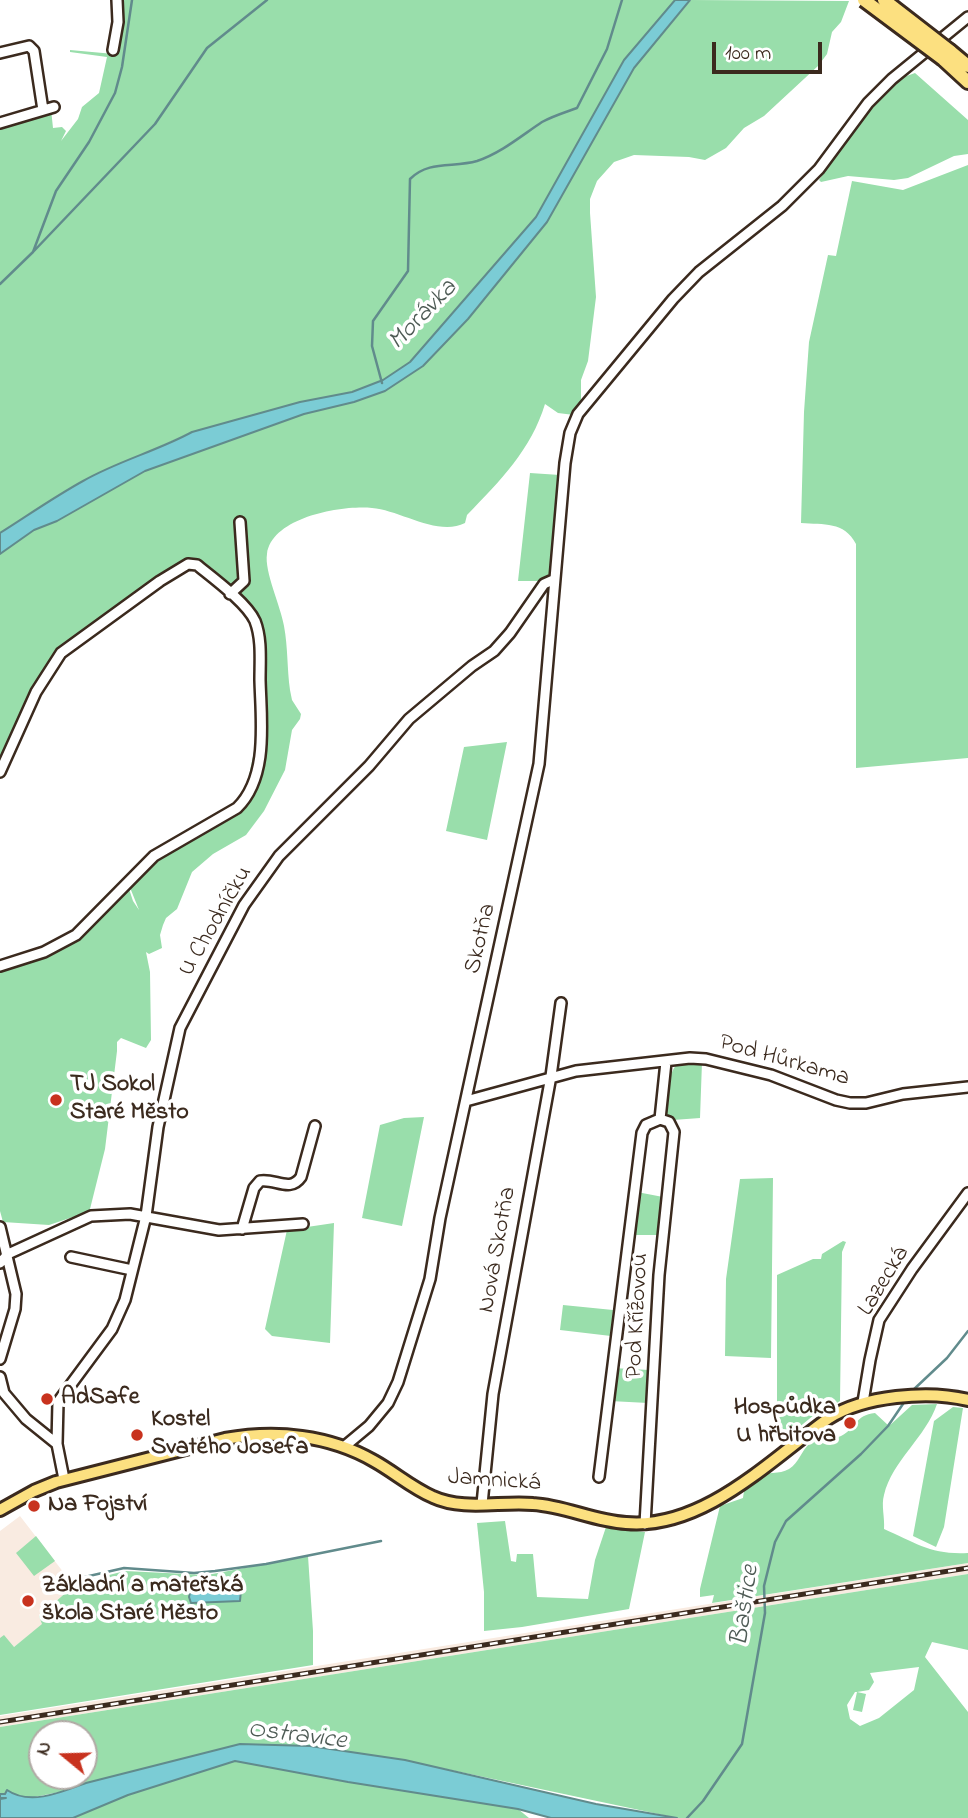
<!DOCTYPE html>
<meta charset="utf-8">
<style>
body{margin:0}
#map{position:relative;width:968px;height:1818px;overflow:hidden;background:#fff;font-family:"Indie Flower",sans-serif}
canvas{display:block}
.north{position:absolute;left:28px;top:1720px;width:70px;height:70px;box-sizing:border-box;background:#fff;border:2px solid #b1aaa5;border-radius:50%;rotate:289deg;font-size:19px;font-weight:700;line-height:28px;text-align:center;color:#3b2a1e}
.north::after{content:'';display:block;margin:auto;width:24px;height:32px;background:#c8321e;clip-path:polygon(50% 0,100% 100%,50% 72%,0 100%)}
.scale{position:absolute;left:712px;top:42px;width:110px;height:32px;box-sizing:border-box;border:4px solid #3b2a1e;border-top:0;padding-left:9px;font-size:21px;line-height:24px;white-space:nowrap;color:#3b2a1e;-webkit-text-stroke:5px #fff;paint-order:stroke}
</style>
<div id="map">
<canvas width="968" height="1818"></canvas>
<div class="north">N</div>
<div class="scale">100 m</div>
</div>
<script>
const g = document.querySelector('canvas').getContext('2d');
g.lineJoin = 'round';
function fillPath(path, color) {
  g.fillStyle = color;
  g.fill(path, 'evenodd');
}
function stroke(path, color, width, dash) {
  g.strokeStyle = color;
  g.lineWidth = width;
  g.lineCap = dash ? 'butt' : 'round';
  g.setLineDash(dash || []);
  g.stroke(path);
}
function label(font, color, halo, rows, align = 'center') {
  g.font = font + ' "Indie Flower",sans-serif';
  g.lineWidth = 7;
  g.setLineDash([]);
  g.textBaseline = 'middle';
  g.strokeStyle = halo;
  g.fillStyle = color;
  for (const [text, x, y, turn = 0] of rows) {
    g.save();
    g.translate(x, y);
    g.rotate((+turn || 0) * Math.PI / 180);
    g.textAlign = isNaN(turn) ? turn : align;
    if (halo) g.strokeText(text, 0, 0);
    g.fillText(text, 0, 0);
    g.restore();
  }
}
const built = new Path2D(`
 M20,1516L74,1586L39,1615L43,1624L0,1658V1531Z
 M968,1563V1574L0,1727V1716Z`);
const green = new Path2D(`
 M121,0H675L624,60L536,217L410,362L383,380L352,392L300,402L192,432L83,481L0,533V124L51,109L53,128L62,127L66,131L61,141L78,119L82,107L99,93L107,57L70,52V50L114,54L122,26Z
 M691,0L849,1L841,22L832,32L827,54L818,66L764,116L744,128L726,148L705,160L689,157L634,155L614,162L597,181L590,199V213L596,297L588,361L581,380V401L574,415L558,413L545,404C531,450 500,481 467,515L465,523C438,537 400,510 372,508C342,505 272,517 267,554C264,571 281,607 284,626C288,647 287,669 290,690L292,700L301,714L300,719L292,730L285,770L264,811L246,835L213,854L192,872L177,909L166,918L163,925L160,935L162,948L149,954L146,952L150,972L151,1040L146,1048L121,1038L117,1042V1051L105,1149L90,1209L88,1212L49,1225L3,1222L0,1211V969L73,940L128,886L133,901L139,910L129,885L163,848L227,809L246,790L257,737L254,629L248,613L190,560L48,665L0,759V554L34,530L57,521L145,471L304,414L354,402L385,391L423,366L468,319L547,222L634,68Z
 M915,73L968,120V154L954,156L908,178L894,180L848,176L821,182L819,180L862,118L877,101L901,78Z
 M968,165V758L856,768V544C844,521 824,525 801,523L804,412L809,342L828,255L836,256L852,181L903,190Z
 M530,473L560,475L550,575L539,581H518Z
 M507,742L487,840L446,831L464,747Z
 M702,1062L700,1118L673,1120L667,1114C666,1100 667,1075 677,1064Z
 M424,1117L402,1226L362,1218L380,1125L404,1118Z
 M773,1178L771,1358L725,1356L726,1279L740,1179Z
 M637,1192L663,1197L657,1235H631Z
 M334,1223L330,1343L272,1336L265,1329L287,1230Z
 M843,1241L846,1242L842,1252L840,1401L832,1406L824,1401L814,1410V1415L787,1437L784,1434L777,1439V1275L813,1259H821L822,1254Z
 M563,1305L613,1310L611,1336L560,1330Z
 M613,1368L649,1370L648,1403L610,1401Z
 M937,1404C926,1437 892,1461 884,1495C881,1505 885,1518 884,1529C916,1543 931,1555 968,1553V1563L712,1603L714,1595L700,1597V1589L720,1506L743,1498C744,1488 748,1481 757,1476C767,1471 779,1475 789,1469C799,1463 801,1451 810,1443C818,1436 831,1441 841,1436C857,1428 855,1415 875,1413L889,1426L912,1405Z
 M953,1407L963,1408L944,1527L936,1547L913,1536L934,1421Z
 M505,1521L511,1561L516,1562L517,1554H533L537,1597L588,1599L595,1560L606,1527L645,1532L629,1609L522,1627L484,1631V1592L477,1523Z
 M36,1536L55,1561L34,1576L16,1553Z
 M308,1556L313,1631V1665L0,1715V1638L4,1635L14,1647L42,1624L39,1616L77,1583L125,1571L207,1575Z
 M968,1574V1650L932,1642L925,1657L968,1712V1818H677L399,1759L310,1746L240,1744L86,1784L64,1791L30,1798L10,1793L0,1794V1727ZM919,1667L914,1690L879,1718L860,1726L850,1719L847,1705L855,1692H857L853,1710L862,1712L866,1694L857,1692L869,1690L874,1682L870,1673ZM42,1734H84V1776H42Z
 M235,1761L348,1782L518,1809L529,1818H73L128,1795Z`);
const water = new Path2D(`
 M675,0H690L634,68L547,222L468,319L423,366L385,391L354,402L304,414L145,471L57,521L34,530L0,554V533C27,516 54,497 83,481C118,461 157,451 192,432L300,402L352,392L383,380L410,362L536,217L624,60Z
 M236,1581L241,1590L240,1601L191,1603L189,1597L191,1588L203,1584Z
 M240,1744L310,1746L405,1760L596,1804L677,1818H551L518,1809L348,1782L235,1761L128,1795L73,1818H0V1799L6,1798H0V1794H5L7,1790C30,1806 62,1792 86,1783Z`);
const stream = new Path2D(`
 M33,252L155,124L207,48L267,0
 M0,284L33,252L56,191L89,142L115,93L122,67L132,0
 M382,383L372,346L373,321L408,271L410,179C429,160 453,168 477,161C501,153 521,136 542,122C553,116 566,112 577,108L607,49L622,0
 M911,1392L947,1358L968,1331
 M76,1579L124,1568L194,1573L215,1571L266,1564L381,1541
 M687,1818L703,1801L742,1744L765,1613L764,1586L775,1542L786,1521L861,1454L888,1426L905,1401`);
const minor = new Path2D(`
 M113,50L118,22L117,0
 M0,53L29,46L34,51L43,110
 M0,123L54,107
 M230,594L244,581L240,522
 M0,772L36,692L61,653L160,581L188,564L197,565C213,578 247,603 255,621C262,639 260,660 260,680C261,720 269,777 237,808L154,856L76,935L44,952L0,966
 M466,1101L576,1071L690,1058L706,1059L771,1075L836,1100L850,1103H866L903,1094L968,1087
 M0,1227L16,1294L15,1309L0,1359
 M242,1229L254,1188L260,1181C275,1178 290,1193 301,1177L315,1126
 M71,1257L132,1270
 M0,1263L8,1254L91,1216L130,1214L219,1230L303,1224
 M0,1377L4,1393L26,1419L57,1444L64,1479
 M863,1402L870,1360L879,1320L912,1269L968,1193
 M57,1444L58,1402L112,1329L125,1300L146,1216L158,1127L180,1028L244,905L279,856L369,766L409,719L472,666L494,651L510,633L544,584L553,580
 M345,1446L369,1426L388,1403L398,1382L430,1279L440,1218L539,764L565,463L570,433L578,414L673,299L699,272L782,206L819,169L868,103L892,79L968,17
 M599,1477L642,1133L646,1125L660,1119L666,1062
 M482,1504L493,1394L551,1076L561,1003
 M645,1524L659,1275L674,1132L669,1122L660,1119`);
const major = new Path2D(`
 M0,1510L34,1491L56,1482L225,1439C276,1430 329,1435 374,1461C394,1472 412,1488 433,1497C463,1511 501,1501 533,1504C565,1506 594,1521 626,1523C703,1530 770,1460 829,1418C863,1396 928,1390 968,1400`);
const highway = new Path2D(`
 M950,51L968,66
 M943,59L968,82`);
const rail = new Path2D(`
 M0,1722L968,1568`);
const highwayBridge = new Path2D(`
 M864,0L943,59
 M884,0L950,51`);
const markers = [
 [56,1100,7,"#c8321e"],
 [47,1399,7,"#c8321e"],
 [850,1423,7,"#c8321e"],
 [137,1435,7,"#c8321e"],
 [34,1506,7,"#c8321e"],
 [28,1601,7,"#c8321e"]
];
const streetNames = [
 ["U Chodníčku",217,922,-60],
 ["Skotňa",482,939,-77],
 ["Pod Hůrkama",784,1062,16],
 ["Nová Skotňa",499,1250,-80],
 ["Lazecká",885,1282,-59],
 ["Pod Křížovou",639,1316,-87],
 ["Jamnická",494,1482,4]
];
const poiNames = [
 ["TJ Sokol",70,1086],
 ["Staré Město",70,1114],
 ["AdSafe",61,1399],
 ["Hospůdka",836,1409,"right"],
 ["U hřbitova",836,1437,"right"],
 ["Kostel",151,1421],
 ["Svatého Josefa",151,1449],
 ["Na Fojství",48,1506],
 ["Základní a mateřská",42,1587],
 ["škola Staré Město",42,1615]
];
const waterNames = [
 ["Morávka",424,316,-46],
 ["Baštice",747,1606,-82],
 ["Ostravice",297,1737,7]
];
fillPath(built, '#f9ebe1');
fillPath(green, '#99deab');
fillPath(water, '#7bccd5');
stroke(water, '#618b8c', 2);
stroke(stream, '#618b8c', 2.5);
stroke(minor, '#3b2a1e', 14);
stroke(major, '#3b2a1e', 16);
stroke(highway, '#3b2a1e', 18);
stroke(minor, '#fff', 9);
stroke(major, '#fce080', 10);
stroke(highway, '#fce080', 12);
stroke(rail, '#3b2a1e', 5);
stroke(rail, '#fff', 2.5, [8]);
stroke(highwayBridge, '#3b2a1e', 18, []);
stroke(highwayBridge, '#fce080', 12);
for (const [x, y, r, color] of markers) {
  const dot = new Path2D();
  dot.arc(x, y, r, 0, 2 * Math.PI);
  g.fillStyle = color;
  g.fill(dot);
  stroke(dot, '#fff', 2.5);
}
label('24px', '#3b2a1e', '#fff', streetNames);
label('bold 24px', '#3b2a1e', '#fff', poiNames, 'left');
label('italic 26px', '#4e5b55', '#fff', waterNames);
</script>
